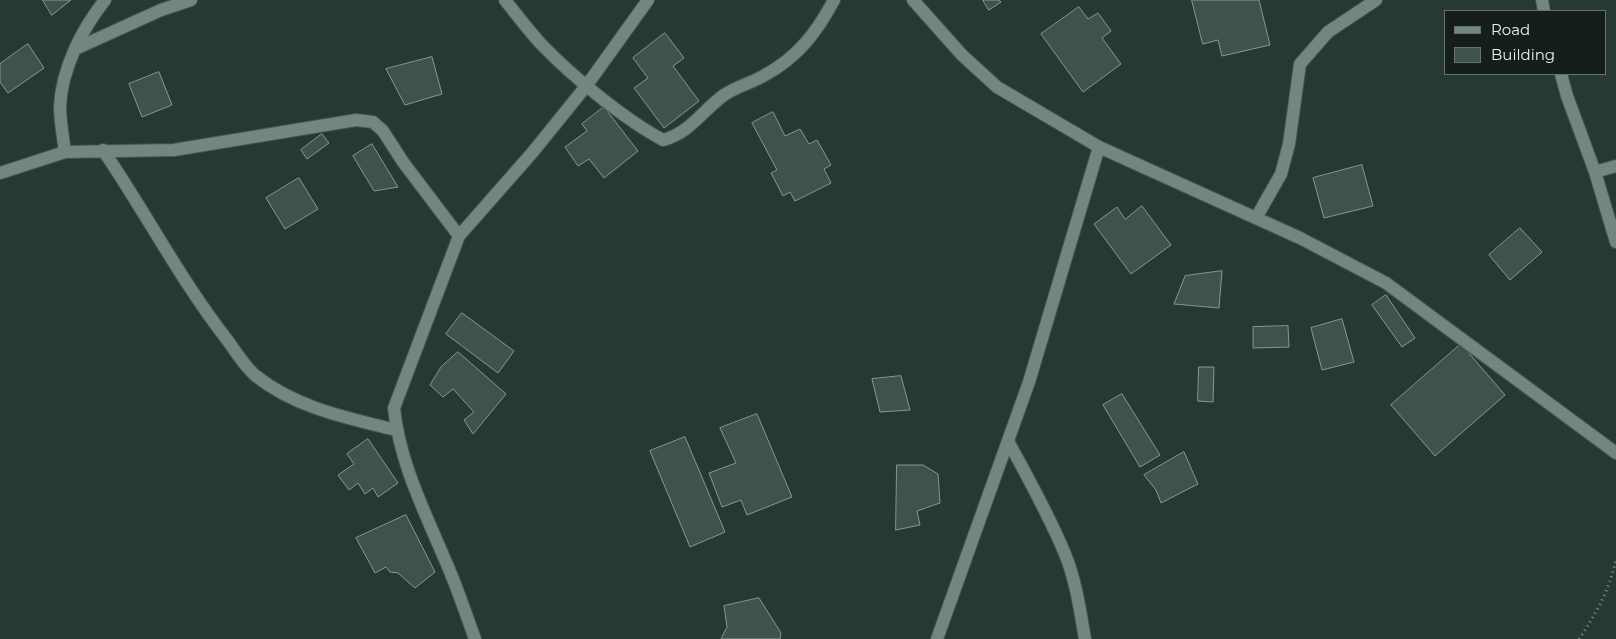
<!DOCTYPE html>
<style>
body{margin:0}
#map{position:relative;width:1616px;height:639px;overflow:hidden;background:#263932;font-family:Montserrat,sans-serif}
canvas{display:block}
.legend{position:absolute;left:1444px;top:10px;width:162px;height:65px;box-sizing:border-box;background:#151e1b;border:1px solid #68726f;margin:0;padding:6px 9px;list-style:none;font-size:15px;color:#e5f1ec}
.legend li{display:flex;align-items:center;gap:10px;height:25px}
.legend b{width:25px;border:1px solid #68726f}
</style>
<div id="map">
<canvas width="1616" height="639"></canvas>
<ul class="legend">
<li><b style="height:6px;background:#728780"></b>Road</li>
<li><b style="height:14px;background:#3e534c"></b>Building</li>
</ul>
</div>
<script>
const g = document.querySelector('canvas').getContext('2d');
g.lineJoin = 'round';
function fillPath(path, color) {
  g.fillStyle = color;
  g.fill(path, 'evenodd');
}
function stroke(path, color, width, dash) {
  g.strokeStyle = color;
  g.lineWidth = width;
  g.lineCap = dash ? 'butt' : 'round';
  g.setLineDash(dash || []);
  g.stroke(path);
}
const building = new Path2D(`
 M43,0H71L52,15Z
 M983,0H999L1001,2L989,10Z
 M1192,0H1259L1270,45L1222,56L1218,40L1203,44Z
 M1079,7L1088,19L1098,13L1111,31L1102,38L1121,64L1083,92L1041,34Z
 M665,33L684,58L673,66L699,101L664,128L634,88L648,78L633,58Z
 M28,44L44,68L8,93L0,82V64Z
 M432,57L442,94L405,105L386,69Z
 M159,72L172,105L142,117L129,84Z
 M604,107L638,151L604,178L589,159L578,166L565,147L587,131L582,124Z
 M773,112L785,136L800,129L809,144L817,140L831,165L824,169L831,183L795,201L790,192L783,196L771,173L777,170L752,123Z
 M322,134L329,143L307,159L301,150Z
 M372,144L398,187L374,191L353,156Z
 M1362,165L1373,206L1324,218L1313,178Z
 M299,178L318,209L285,229L266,198Z
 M1142,206L1171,245L1131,274L1094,224L1117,207L1125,219Z
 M1520,228L1542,252L1510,280L1489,255Z
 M1222,271L1219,308L1174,304L1185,276Z
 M1386,295L1415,338L1402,347L1372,305Z
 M462,313L514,351L498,373L446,334Z
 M1342,319L1354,362L1322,370L1311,328Z
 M1288,326L1289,347L1253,348V327Z
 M1461,344L1505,395L1435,456L1391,405Z
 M458,352L506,394L473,434L464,420L474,412L453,389L443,397L430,385L441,367Z
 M1199,367H1214L1213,402L1198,401Z
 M901,376L910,410L880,412L872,379Z
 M1122,394L1160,455L1140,467L1103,405Z
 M757,414L792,497L747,515L741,500L722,507L709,473L736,463L720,428Z
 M685,437L725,532L690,547L650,451Z
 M368,439L398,483L378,497L373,488L365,494L358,483L349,490L338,475L354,464L347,454Z
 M1184,452L1198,484L1161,503L1156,490L1144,475Z
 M897,465H923L938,474L940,503L917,511L920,525L896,530Z
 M406,515L435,572L415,588L398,573L390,572L386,567L375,573L356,538Z
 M759,598L781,633L780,639H721L727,627L724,606Z`);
const path = new Path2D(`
 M1579,639C1596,614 1610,589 1616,559`);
const minor = new Path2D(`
 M505,0C517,15 529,31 542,45C573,77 624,119 663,140C690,133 703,110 724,95C737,86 752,83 765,75C798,57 817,32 834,0
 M913,0L962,55L997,87L1099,147L1300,238L1386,283L1616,453
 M1542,0L1544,11
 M75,49L161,10L191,0
 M1561,74L1567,96L1595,172L1616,242
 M103,150C146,213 181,281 228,341C236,352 245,367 256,376C296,408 348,418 396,430
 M65,152C63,137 60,121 60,106C62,68 82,29 105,0
 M1595,172L1616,166
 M0,173L65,152L174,150L356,120L373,122L383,131L403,162L459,236
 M1256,218L1281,174L1289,144L1300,64L1328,32L1376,0
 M1008,441C1028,478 1049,515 1065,554C1076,581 1080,610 1085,639
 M475,639C467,617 460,596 451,574C429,520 400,467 394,408L459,236L532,153L587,85L648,0
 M937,639L1029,382L1099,147`);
fillPath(building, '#3e534c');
stroke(building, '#849a92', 1);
stroke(minor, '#455651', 14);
stroke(path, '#83938d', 3, [1, 4]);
stroke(minor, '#728780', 12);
</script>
